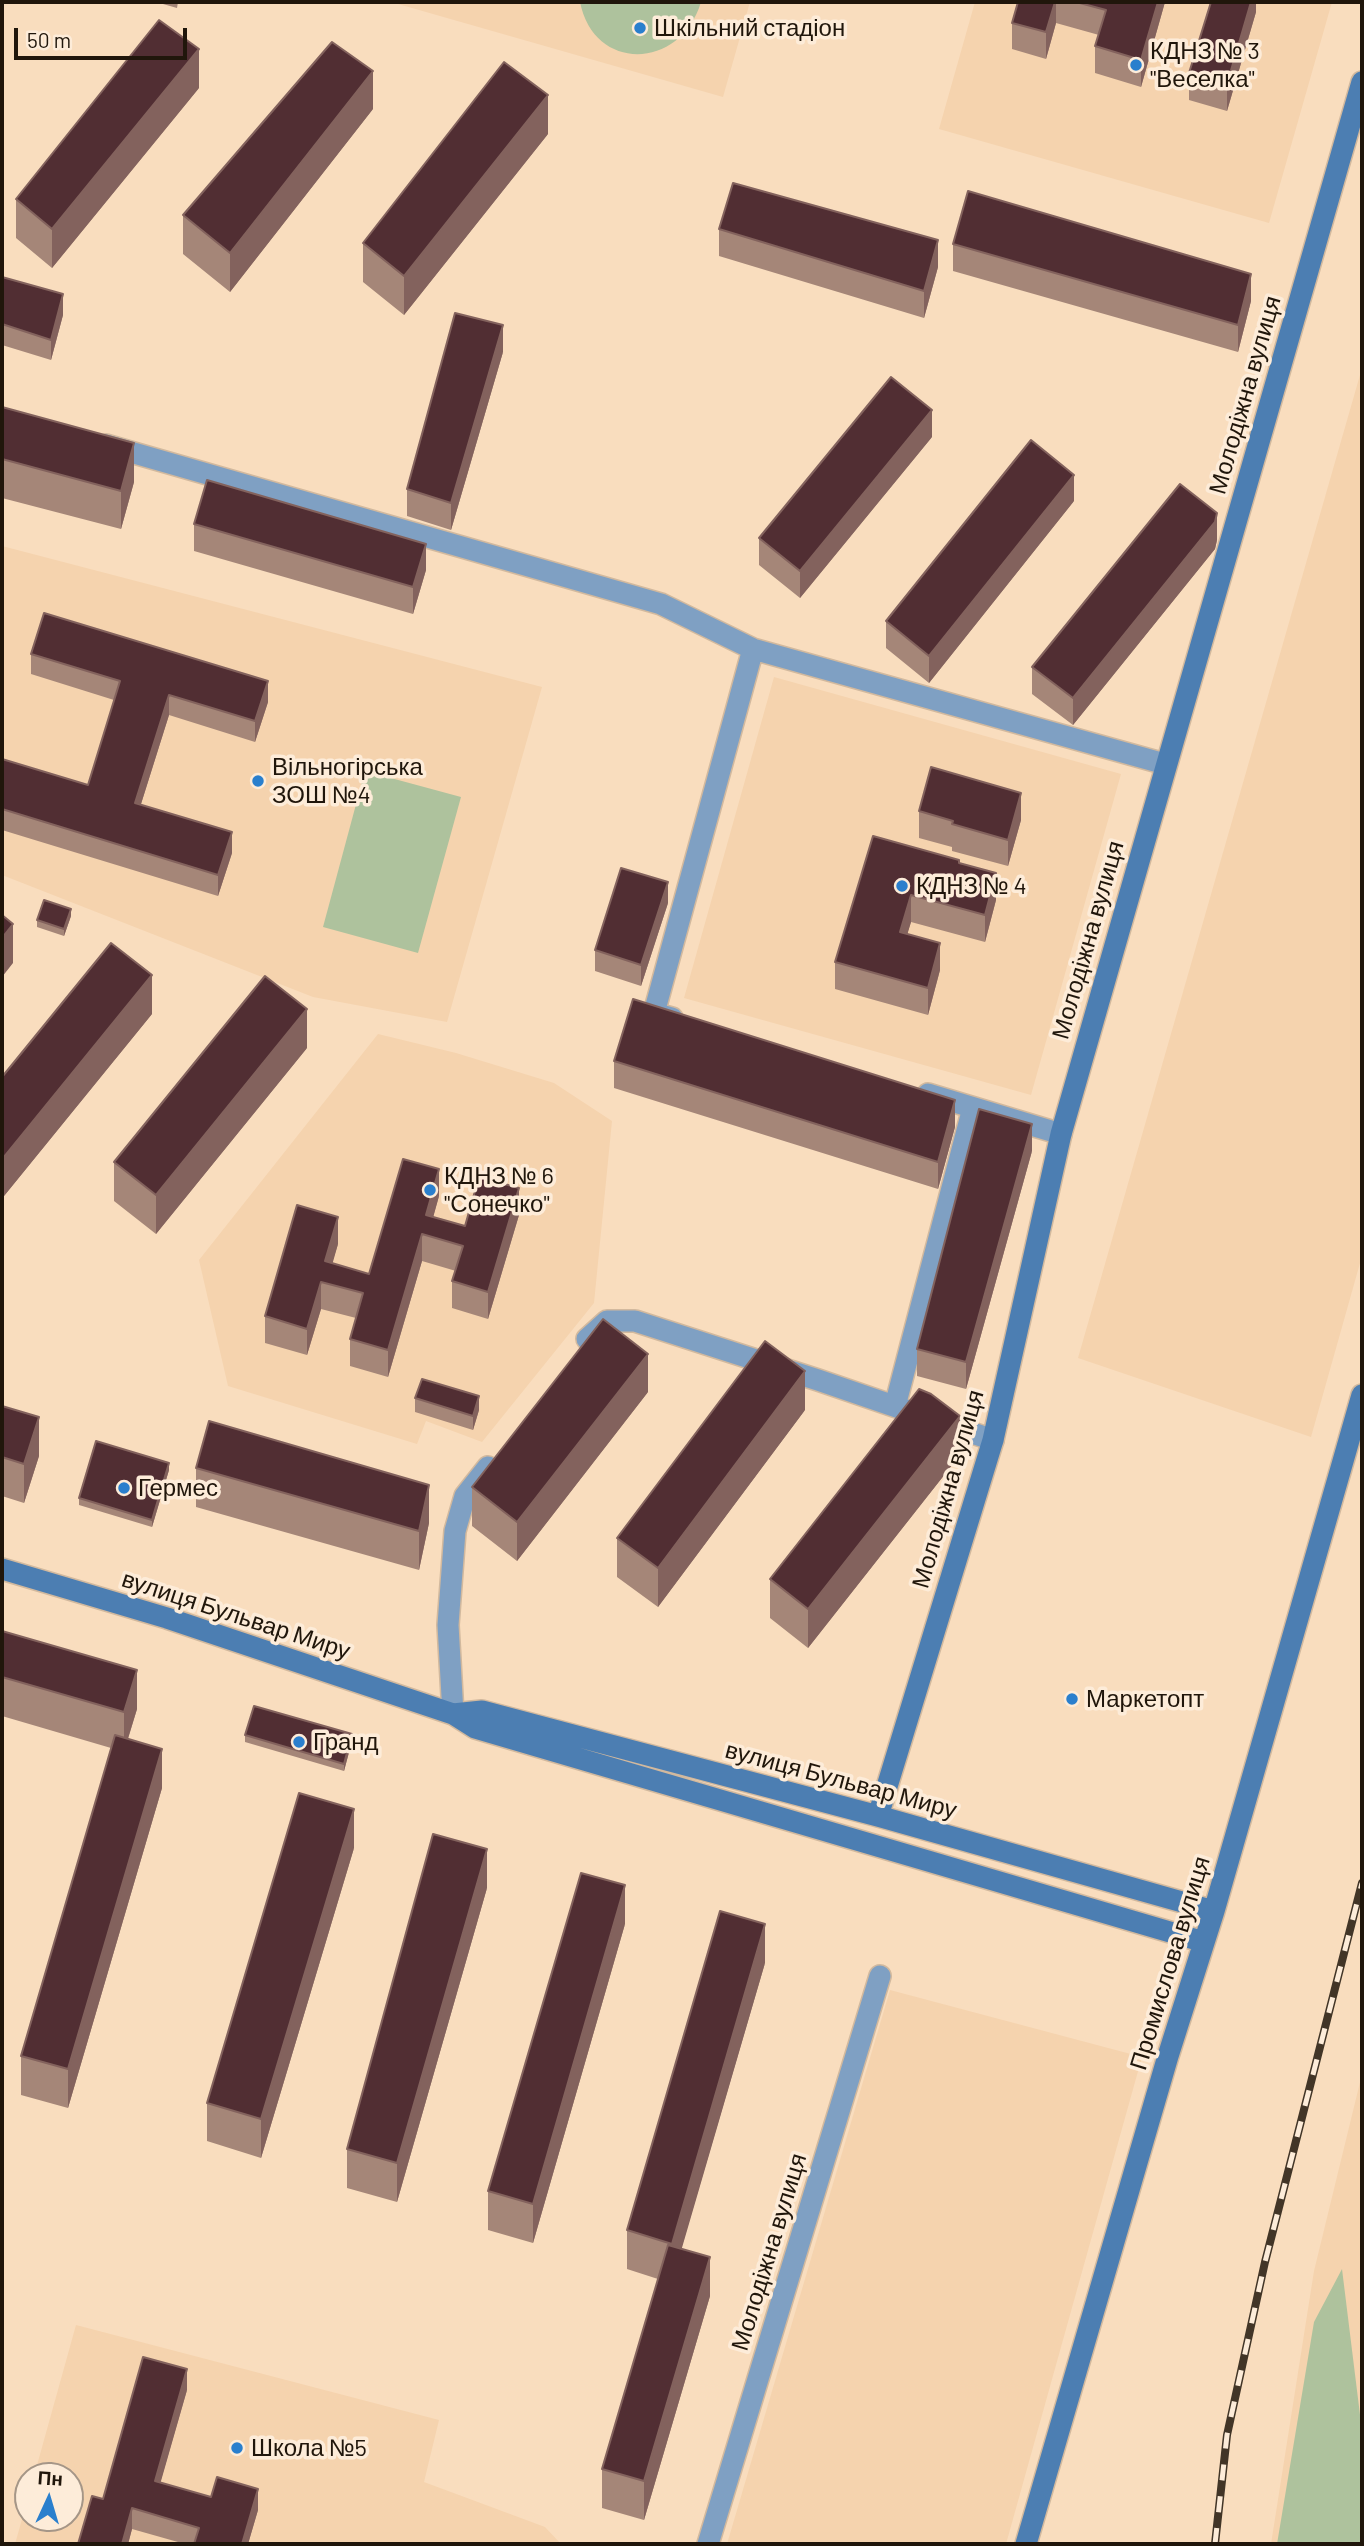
<!DOCTYPE html>
<meta charset="utf-8">
<style>
body{margin:0}
#map{position:relative;width:1364px;height:2546px;overflow:hidden;background:#f9ddbe;font-family:Barlow,sans-serif}
canvas{display:block}
.frame{position:absolute;inset:0;border:4px solid #20160b;pointer-events:none}
.north{position:absolute;left:14px;top:2462px;width:70px;height:70px;box-sizing:border-box;background:#fdecd9;border:2px solid #a59687;border-radius:50%;rotate:4deg;font-size:19px;font-weight:700;line-height:28px;text-align:center;color:#20160b}
.north::after{content:'';display:block;margin:auto;width:24px;height:32px;background:#2a7fcd;clip-path:polygon(50% 0,100% 100%,50% 72%,0 100%)}
.scale{position:absolute;left:14px;top:28px;width:173px;height:32px;box-sizing:border-box;border:4px solid #20160b;border-top:0;padding-left:9px;font-size:21px;line-height:24px;white-space:nowrap;color:#20160b;-webkit-text-stroke:5px #fdecd9;paint-order:stroke}
</style>
<div id="map">
<canvas width="1364" height="2546"></canvas>
<div class="frame"></div>
<div class="north">Пн</div>
<div class="scale">50 m</div>
</div>
<script>
const g = document.querySelector('canvas').getContext('2d');
g.lineJoin = 'round';
function fillPath(path, color) {
  g.fillStyle = color;
  g.fill(path, 'evenodd');
}
function stroke(path, color, width, dash) {
  g.strokeStyle = color;
  g.lineWidth = width;
  g.lineCap = dash ? 'butt' : 'round';
  g.setLineDash(dash || []);
  g.stroke(path);
}
function label(font, color, halo, rows, align = 'center') {
  g.font = font + ' Barlow,sans-serif';
  g.lineWidth = 7;
  g.setLineDash([]);
  g.textBaseline = 'middle';
  g.strokeStyle = halo;
  g.fillStyle = color;
  for (const [text, x, y, turn = 0] of rows) {
    g.save();
    g.translate(x, y);
    g.rotate((+turn || 0) * Math.PI / 180);
    g.textAlign = isNaN(turn) ? turn : align;
    if (halo) g.strokeText(text, 0, 0);
    g.fillText(text, 0, 0);
    g.restore();
  }
}
const built = new Path2D(`
 M391,2H750L723,97Z
 M975,2H1332L1269,223L939,129Z
 M1362,368V1256L1311,1437L1078,1358Z
 M2,546L542,687L447,1022L313,997L2,875Z
 M774,677L1121,774L1031,1095L684,998Z
 M378,1034L456,1053L554,1083L612,1121L594,1303L482,1442L426,1421L417,1444L228,1386L199,1260Z
 M890,1990L1142,2057L1006,2544H727Z
 M1362,2074V2544H1271L1314,2271Z
 M76,2325L439,2420L424,2482L545,2527L561,2544H15L28,2498V2518H70V2476H34Z`);
const green = new Path2D(`
 M580,2H701C681,70 594,73 580,2Z
 M365,771L461,797L418,953L323,927Z
 M1342,2269L1362,2431V2544H1277L1314,2322Z`);
const street = new Path2D(`
 M106,445L661,604L753,649L1165,764
 M672,1018L654,1013L753,649
 M928,1094L1061,1134
 M587,1339L607,1321H635L818,1380L993,1440
 M895,1406L973,1108
 M453,1714L448,1625L455,1531L465,1496L488,1467
 M708,2544L880,1976`);
const secondary = new Path2D(`
 M2,1569L167,1618L453,1714L475,1728L1204,1942
 M453,1714L482,1711L878,1816L1214,1911
 M878,1816L993,1440L1061,1134L1362,82
 M1026,2544L1168,2056L1214,1911L1362,1395`);
const rail = new Path2D(`
 M1215,2544L1227,2435L1265,2262L1362,1883`);
const wall = new Path2D(`
 M156,2H178L177,8Z
 M1018,2H1165L1141,87L1095,73V46L1099,35L1056,23L1046,59L1012,49V23Z
 M1256,2V12L1227,111L1189,100V73Z
 M199,88L52,268L16,238V199Z
 M373,109L230,292L183,254V215Z
 M548,134L404,315L363,282V243Z
 M719,229L938,267L924,318L719,256Z
 M953,244L1251,301L1238,352L953,271Z
 M2,277L63,315L51,360L2,345Z
 M503,352L451,530L407,516V489Z
 M2,407L134,482L121,529L2,498Z
 M932,437L800,598L759,565V538Z
 M1074,501L929,683L886,648V621Z
 M194,524L426,570L413,614L194,551Z
 M1217,540L1215,549L1073,725L1032,694V667Z
 M31,654L268,702L255,742L169,715L141,804L232,853L218,896L2,830V759L88,785L114,700L31,674Z
 M919,811L1021,820L1008,866L952,851V847L919,838Z
 M873,836L959,863L996,900L985,942L911,922L907,934L940,970L928,1015L835,989V962Z
 M668,903L641,986L595,971V950Z
 M71,916L64,936L37,927V920Z
 M152,1014L4,1196L2,1194V1077Z
 M307,1048L156,1234L114,1201V1162Z
 M614,1061L955,1127L938,1189L614,1088Z
 M1032,1151L966,1389L917,1376V1349Z
 M439,1196L433,1217L465,1226L519,1215L488,1319L452,1308V1281L456,1271L422,1261L388,1377L350,1366V1339L356,1318L321,1309L307,1355L265,1343V1316L338,1244L332,1263L369,1274Z
 M648,1392L517,1561L472,1526V1487Z
 M415,1398L479,1410L473,1430L415,1412Z
 M2,1406L39,1456L24,1503L2,1496Z
 M805,1410L658,1607L617,1577V1538Z
 M960,1455L808,1648L770,1618V1579Z
 M196,1468L429,1523L419,1570L196,1507Z
 M169,1470L152,1527L79,1505V1498Z
 M2,1631L137,1709L128,1739L162,1788L68,2108L21,2095V2056L111,1748L2,1716Z
 M245,1735L352,1741L344,1771L245,1742Z
 M354,1848L261,2158L207,2141V2103Z
 M487,1888L397,2202L347,2188V2149Z
 M625,1924L533,2243L488,2230V2191Z
 M765,1963L681,2249L710,2296L644,2520L602,2508V2469L658,2279L627,2269V2230Z
 M187,2390L160,2483L258,2510L248,2544H185L132,2529L128,2544H78L103,2499Z`);
const shadedWall = new Path2D(`
 M1055,2H1056V23L1046,59V32Z
 M1158,2H1165L1141,87V60Z
 M1251,2H1256V12L1227,111V84Z
 M199,49V88L52,268V229Z
 M373,71V109L230,292V253Z
 M548,95V134L404,315V276Z
 M938,240V267L924,318V291Z
 M1251,274V301L1238,352V325Z
 M63,294V315L51,360V340Z
 M503,325V352L451,530V503Z
 M932,410V437L800,598V571Z
 M134,443V482L121,529V491Z
 M1074,475V501L929,683V656Z
 M1217,513V540L1215,549L1073,725V698Z
 M426,544V570L413,614V587Z
 M268,681V702L255,742V721Z
 M169,695V715L135,823V803Z
 M1021,793V820L1008,866V840Z
 M232,832V853L218,896V875Z
 M996,873V900L985,942V915Z
 M668,882V903L641,986V965Z
 M911,895V922L900,959V932Z
 M71,909V916L64,936V929Z
 M13,924V963L2,977V938Z
 M940,943V970L928,1015V988Z
 M152,975V1014L4,1196V1157Z
 M307,1009V1048L156,1234V1195Z
 M955,1100V1127L938,1189V1162Z
 M1032,1124V1151L966,1389V1362Z
 M439,1169V1196L428,1236L426,1215Z
 M519,1188V1215L488,1319V1292Z
 M338,1217V1244L327,1283L325,1261Z
 M422,1234V1261L388,1377V1350Z
 M321,1282V1309L307,1355V1329Z
 M648,1354V1392L517,1561V1522Z
 M805,1371V1410L658,1607V1568Z
 M479,1396V1410L473,1430V1416Z
 M960,1416V1455L808,1648V1609Z
 M39,1417V1456L24,1503V1464Z
 M169,1463V1470L152,1527V1520Z
 M429,1485V1523L419,1570V1531Z
 M137,1670V1709L124,1751V1712Z
 M352,1734V1741L344,1771V1764Z
 M162,1749V1788L68,2108V2069Z
 M354,1809V1848L261,2158V2119Z
 M487,1849V1888L397,2202V2163Z
 M625,1885V1924L533,2243V2204Z
 M765,1924V1963L672,2282V2244Z
 M710,2257V2296L644,2520V2481Z
 M187,2369V2390L155,2502V2481Z
 M258,2489V2510L248,2544H242Z
 M132,2508V2529L128,2544H122Z`);
const building = new Path2D(`
 M1018,2H1055L1046,32L1012,23Z
 M1076,2H1158L1141,60L1095,46L1106,10Z
 M1211,2H1251L1227,84L1189,73Z
 M159,20L199,49L52,229L16,199Z
 M332,42L373,71L230,253L183,215Z
 M504,62L548,95L404,276L363,243Z
 M733,183L938,240L924,291L719,229Z
 M968,191L1251,274L1238,325L953,244Z
 M2,277L63,294L51,340L2,324Z
 M455,313L503,325L451,503L407,489Z
 M891,377L932,410L800,571L759,538Z
 M2,407L134,443L121,491L2,459Z
 M1031,440L1074,475L929,656L886,621Z
 M207,480L426,544L413,587L194,524Z
 M1180,484L1217,513L1215,522L1073,698L1032,667Z
 M44,613L268,681L255,721L169,695L135,803L232,832L218,875L2,809V759L88,785L120,681L31,654Z
 M931,767L1021,793L1008,840L952,824L953,821L919,811Z
 M873,836L959,860V863L996,873L985,915L911,895L900,932L940,943L928,988L835,962Z
 M621,868L668,882L641,965L595,950Z
 M44,900L71,909L64,929L37,920Z
 M2,915L13,924L2,938Z
 M111,943L152,975L4,1157L2,1155V1077Z
 M265,976L307,1009L156,1195L114,1162Z
 M633,999L955,1100L938,1162L614,1061Z
 M979,1109L1032,1124L966,1362L917,1349Z
 M403,1159L439,1169L426,1215L465,1226L479,1177L519,1188L488,1292L452,1281L463,1246L422,1234L388,1350L350,1339L363,1293L321,1282L307,1329L265,1316L297,1205L338,1217L325,1261L369,1274Z
 M603,1319L648,1354L517,1522L472,1487Z
 M765,1341L805,1371L658,1568L617,1538Z
 M422,1379L479,1396L473,1416L415,1398Z
 M919,1389L931,1394L960,1416L808,1609L770,1579Z
 M2,1406L39,1417L24,1464L2,1457Z
 M209,1421L429,1485L419,1531L196,1468Z
 M96,1441L169,1463L152,1520L79,1498Z
 M2,1631L137,1670L124,1712L2,1677Z
 M254,1706L352,1734L344,1764L245,1735Z
 M115,1735L162,1749L68,2069L21,2056Z
 M299,1793L354,1809L261,2119L207,2103Z
 M433,1834L487,1849L397,2163L347,2149Z
 M581,1873L625,1885L533,2204L488,2191Z
 M720,1911L765,1924L672,2244L627,2230Z
 M668,2245L710,2257L644,2481L602,2469Z
 M143,2357L187,2369L155,2481L211,2497L217,2477L258,2489L242,2544H194L199,2528L132,2508L122,2544H78L92,2496L103,2499Z`);
const markers = [
 [640,28,7,"#2a7fcd"],
 [1136,65,7,"#2a7fcd"],
 [258,781,7,"#2a7fcd"],
 [902,886,7,"#2a7fcd"],
 [430,1190,7,"#2a7fcd"],
 [124,1488,7,"#2a7fcd"],
 [1072,1699,7,"#2a7fcd"],
 [299,1742,7,"#2a7fcd"],
 [237,2448,7,"#2a7fcd"]
];
const poiNames = [
 ["Шкільний стадіон",654,28],
 ["КДНЗ № 3",1150,51],
 ["\"Веселка\"",1150,79],
 ["Вільногірська",272,767],
 ["ЗОШ №4",272,795],
 ["КДНЗ № 4",916,886],
 ["КДНЗ № 6",444,1176],
 ["\"Сонечко\"",444,1204],
 ["Гермес",138,1488],
 ["Маркетопт",1086,1699],
 ["Гранд",313,1742],
 ["Школа №5",251,2448]
];
const streetNames = [
 ["Молодіжна вулиця",1245,395,-74],
 ["Молодіжна вулиця",1088,940,-74],
 ["Молодіжна вулиця",948,1489,-74],
 ["вулиця Бульвар Миру",236,1615,18],
 ["вулиця Бульвар Миру",841,1780,15],
 ["Промислова вулиця",1170,1963,-73],
 ["Молодіжна вулиця",769,2252,-73]
];
fillPath(built, '#f5d3ae');
fillPath(green, '#aec29d');
stroke(street, '#d2b99e', 24);
stroke(secondary, '#d2b99e', 24);
stroke(street, '#7fa0c3', 21);
stroke(secondary, '#4c7eb2', 21);
stroke(rail, '#423527', 8);
stroke(rail, '#fdecd9', 5, [16]);
fillPath(wall, '#a58678');
fillPath(shadedWall, '#83625d');
fillPath(building, '#512e33');
stroke(building, '#83625d', 2);
for (const [x, y, r, color] of markers) {
  const dot = new Path2D();
  dot.arc(x, y, r, 0, 2 * Math.PI);
  g.fillStyle = color;
  g.fill(dot);
  stroke(dot, '#fdecd9', 2.5);
}
label('24px', '#20160b', '#fdecd9', poiNames, 'left');
label('24px', '#20160b', '#fdecd9', streetNames);
</script>
